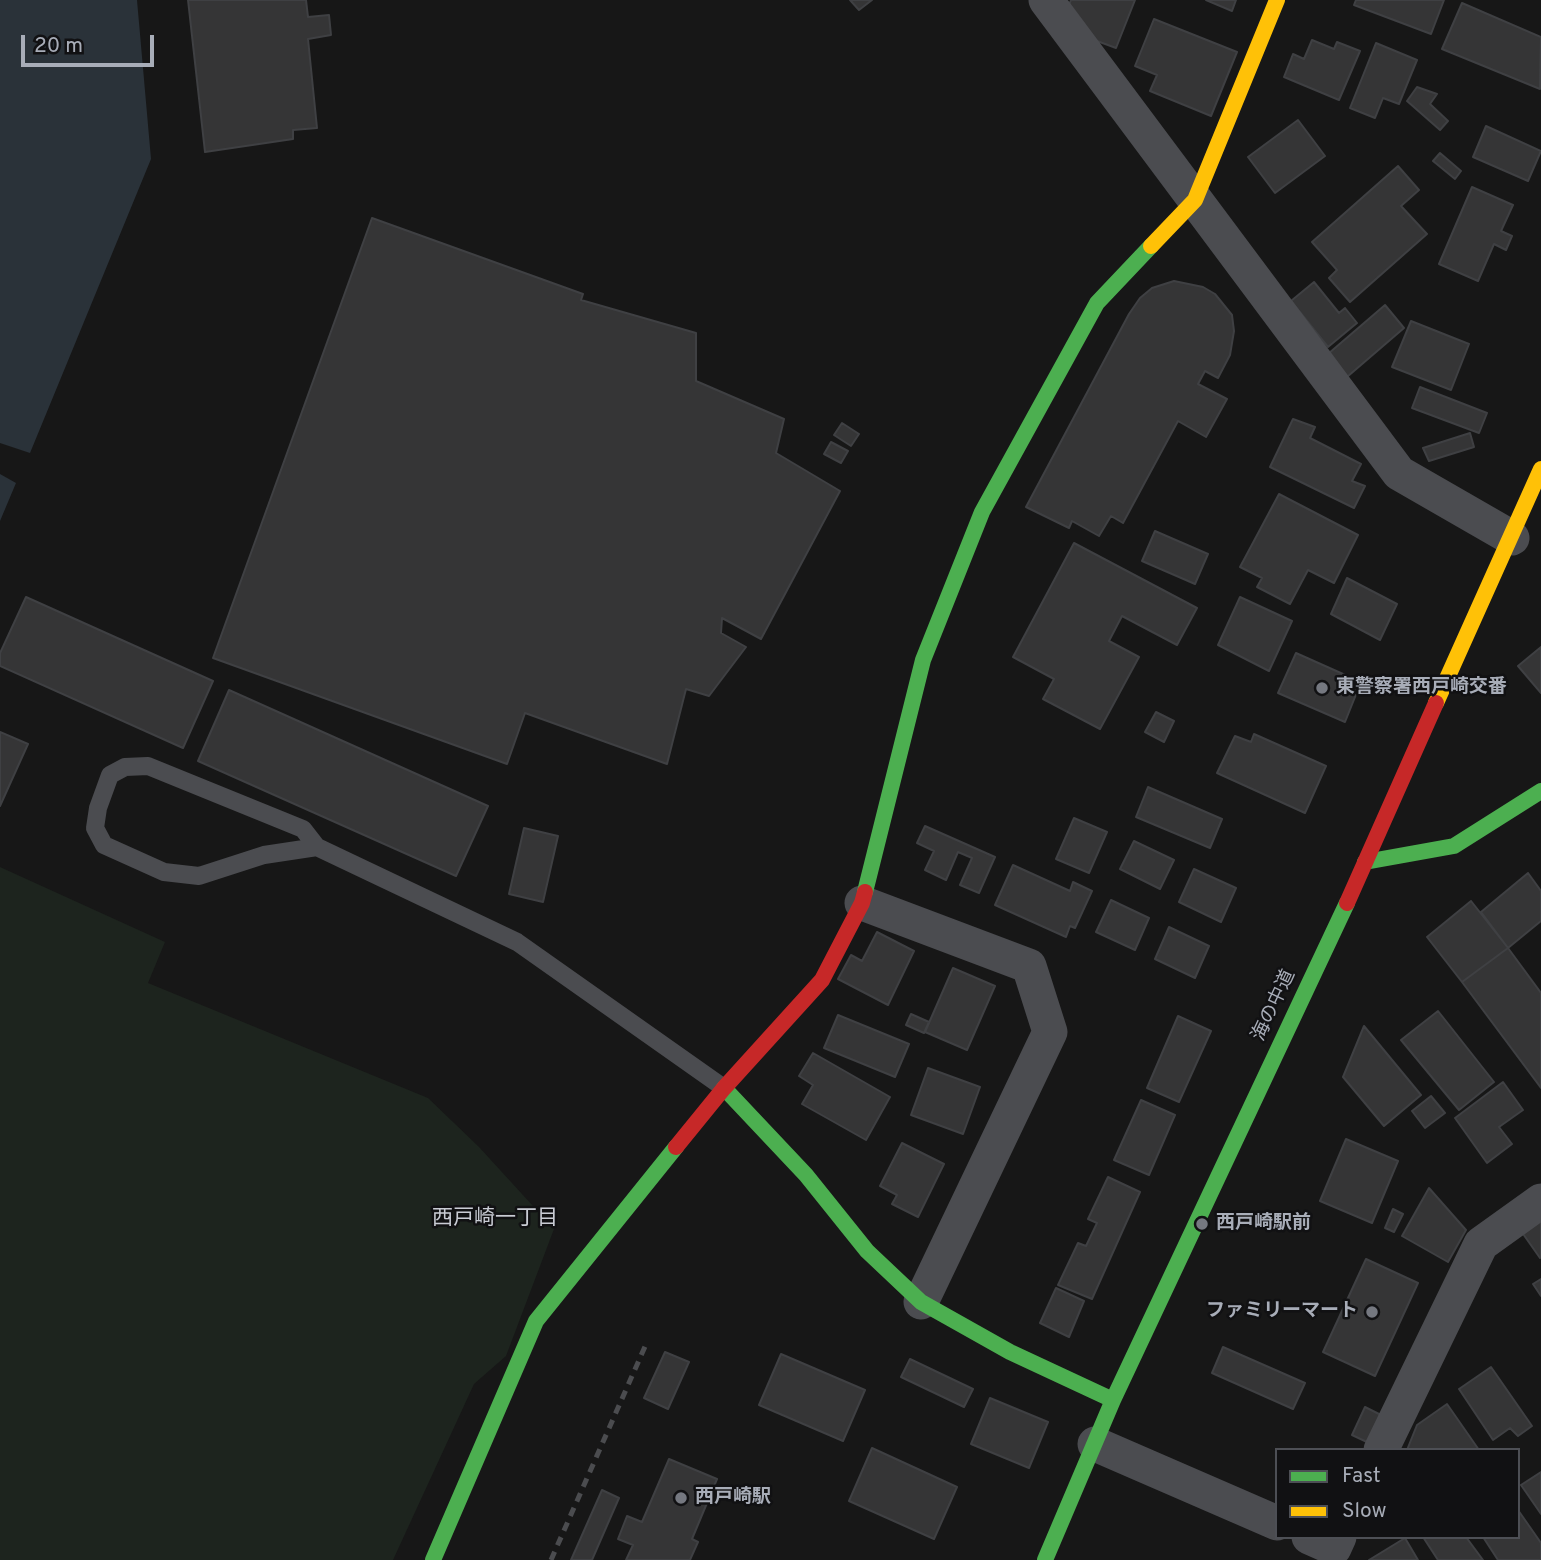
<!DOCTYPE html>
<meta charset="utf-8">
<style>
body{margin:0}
#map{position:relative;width:1541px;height:1560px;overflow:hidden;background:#171717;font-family:Overpass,sans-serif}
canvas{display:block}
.legend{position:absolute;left:1275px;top:1448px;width:245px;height:91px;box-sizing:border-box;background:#111113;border:2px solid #4d4f55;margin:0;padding:9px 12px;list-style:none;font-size:21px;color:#a8adb8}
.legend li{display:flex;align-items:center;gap:14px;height:35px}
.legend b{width:35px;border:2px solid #4d4f55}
.scale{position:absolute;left:21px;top:35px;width:133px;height:32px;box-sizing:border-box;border:4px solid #a8adb8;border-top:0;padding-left:9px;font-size:21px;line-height:24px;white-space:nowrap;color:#a8adb8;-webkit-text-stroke:5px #111113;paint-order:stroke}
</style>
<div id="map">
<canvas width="1541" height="1560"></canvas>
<ul class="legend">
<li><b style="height:9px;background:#4caf50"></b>Fast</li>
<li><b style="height:9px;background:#ffc107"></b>Slow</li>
</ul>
<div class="scale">20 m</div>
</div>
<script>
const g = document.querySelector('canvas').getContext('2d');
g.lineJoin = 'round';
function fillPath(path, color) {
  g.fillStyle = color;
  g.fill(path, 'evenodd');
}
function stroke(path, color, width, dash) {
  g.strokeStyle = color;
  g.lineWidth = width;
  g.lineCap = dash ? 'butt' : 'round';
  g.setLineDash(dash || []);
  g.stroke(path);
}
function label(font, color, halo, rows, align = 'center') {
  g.font = font + ' Overpass,"Noto Sans JP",sans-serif';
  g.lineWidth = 5;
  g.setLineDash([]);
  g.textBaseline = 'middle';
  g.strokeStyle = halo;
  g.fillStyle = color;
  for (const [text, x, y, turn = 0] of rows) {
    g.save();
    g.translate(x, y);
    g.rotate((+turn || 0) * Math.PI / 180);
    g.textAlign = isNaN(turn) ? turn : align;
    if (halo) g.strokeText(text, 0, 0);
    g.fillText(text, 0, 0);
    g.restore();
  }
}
const green = new Path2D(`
 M0,867L165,942L148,983L428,1098L479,1147L554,1229L506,1356L474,1384L393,1560H0Z`);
const water = new Path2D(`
 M0,0H137L151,159L30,453L0,443Z
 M0,474L16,483L0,521Z`);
const building = new Path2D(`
 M188,0H306L308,17L329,15L331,35L308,39L317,128L293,130V139L205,152Z
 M850,0H872L859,10Z
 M1071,0H1135L1116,48L1089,38L1067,10Z
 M1206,0H1236L1232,11Z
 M1356,0H1444L1431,34L1354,5Z
 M1462,3L1541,37L1540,89L1442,49Z
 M1154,19L1237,52L1211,116L1150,91L1157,75L1135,66Z
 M1312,40L1334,49L1337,42L1360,51L1339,100L1284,77L1293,54L1304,59Z
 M1376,43L1417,60L1399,104L1383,98L1375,118L1350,108Z
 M1417,87L1437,94L1430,104L1448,121L1440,130L1407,101Z
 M1298,120L1325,156L1275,193L1248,157Z
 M1486,126L1541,151L1528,181L1473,157Z
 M1440,153L1461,171L1455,179L1433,161Z
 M1398,166L1419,190L1401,206L1427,234L1350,302L1329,278L1337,270L1312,242Z
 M1472,187L1513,205L1501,231L1512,236L1506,250L1494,244L1478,281L1439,264Z
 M372,218L583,294L581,300L696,333V381L784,419L776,453L840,491L761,639L722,618L721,633L746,647L709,696L686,689L667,764L525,713L507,764L213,658Z
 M1174,281L1203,287L1215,294L1232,315L1234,331L1230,355L1218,378L1205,371L1198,384L1227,399L1206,437L1178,421L1123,523L1111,516L1099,536L1072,521L1069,528L1026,507L1129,314L1140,298L1152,288Z
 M1314,282L1339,313L1345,308L1357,323L1328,347L1291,301Z
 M1385,305L1404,328L1340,383L1321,360Z
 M1411,321L1469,344L1451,390L1392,367Z
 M1420,387L1487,413L1479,433L1412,408Z
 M1293,419L1315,427L1310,438L1361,464L1352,481L1365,486L1354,508L1270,467Z
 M842,423L859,434L851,446L834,435Z
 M1470,433L1474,447L1429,461L1423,448Z
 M831,442L848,451L841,463L824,454Z
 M1279,494L1358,535L1334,583L1308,570L1290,604L1257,587L1262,578L1240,567Z
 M1155,531L1208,554L1195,584L1142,561Z
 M1074,543L1197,608L1177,645L1122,616L1109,641L1139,657L1100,729L1043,699L1054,679L1013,657Z
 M1347,578L1397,604L1380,640L1331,614Z
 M26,597L213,681L183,748L0,666V653Z
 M1240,597L1292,621L1269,671L1218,645Z
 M1541,647V693L1518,666Z
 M1296,653L1361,682L1345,722L1278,693Z
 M229,690L488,806L456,876L198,761Z
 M1156,712L1174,721L1164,742L1145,732Z
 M0,732L28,744L0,806Z
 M1254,734L1326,766L1305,813L1217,773L1235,736L1251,742Z
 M1148,787L1222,819L1210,848L1136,817Z
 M1074,818L1107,832L1089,873L1056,859Z
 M925,826L995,857L979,893L960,885L972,858L958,852L946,880L925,870L934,851L917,843Z
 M524,828L558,836L543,902L509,894Z
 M1134,841L1174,860L1160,889L1120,869Z
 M1013,865L1070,891L1073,882L1092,891L1075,928L1070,926L1066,937L995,905Z
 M1194,869L1236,888L1221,922L1179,902Z
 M1528,873L1541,891V921L1508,948L1481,912Z
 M1111,900L1149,918L1135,950L1096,932Z
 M1471,901L1508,948L1462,982L1427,937Z
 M1169,927L1209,946L1195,978L1155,959Z
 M877,932L914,951L888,1005L838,979L851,955L862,961Z
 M1508,948L1541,993V1088L1462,982Z
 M953,968L995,986L967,1050L925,1032Z
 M1438,1011L1494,1082L1459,1110L1401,1040Z
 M911,1014L929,1022L924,1033L906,1025Z
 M838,1015L909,1044L895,1077L824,1048Z
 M1178,1016L1211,1031L1179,1102L1147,1088Z
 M1364,1026L1421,1095L1384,1126L1343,1077Z
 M813,1053L890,1097L866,1140L802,1104L813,1085L799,1076Z
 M928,1068L980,1087L963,1134L911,1115Z
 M1503,1082L1523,1110L1499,1127L1512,1144L1487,1163L1455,1118Z
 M1431,1096L1445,1113L1425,1128L1412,1111Z
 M1141,1100L1175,1115L1149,1175L1114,1160Z
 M1346,1139L1398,1161L1372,1223L1320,1201Z
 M902,1143L944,1164L918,1217L892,1204L897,1195L880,1186Z
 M1108,1177L1140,1192L1092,1299L1058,1285L1078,1243L1086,1246L1097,1223L1088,1219Z
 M1429,1188L1466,1230L1448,1262L1402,1236Z
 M1393,1209L1403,1214L1394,1232L1385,1228Z
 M1541,1216V1257L1540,1258L1521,1231Z
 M1366,1259L1418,1283L1375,1376L1323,1352Z
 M1541,1279V1296L1533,1284Z
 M1056,1288L1084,1301L1069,1337L1040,1323Z
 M1223,1347L1305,1383L1293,1409L1212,1373Z
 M665,1352L689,1362L668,1409L644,1398Z
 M781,1354L865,1390L843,1441L759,1405Z
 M910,1359L973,1389L964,1407L901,1377Z
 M1491,1367L1532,1426L1518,1436L1510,1428L1493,1440L1459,1389Z
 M990,1398L1048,1422L1029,1468L971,1444Z
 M1447,1404L1479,1450H1407L1417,1425Z
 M1365,1407L1383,1416L1369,1443L1352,1435Z
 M872,1448L957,1487L934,1539L849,1501Z
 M669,1459L717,1479L692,1539L698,1542L690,1560H626L633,1545L618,1539L627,1516L642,1522Z
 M1541,1472V1514L1521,1485Z
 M602,1490L619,1498L592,1560H571Z
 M1518,1510L1541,1543V1560H1498L1483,1537H1518Z
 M1423,1537H1466L1483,1560H1438Z
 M1405,1538L1418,1560H1369Z`);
const lane = new Path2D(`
 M317,847L264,855L199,876L164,872L104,845L95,828L98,808L110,775L125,767L148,766L303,829L317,847L517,942L724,1088`);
const street = new Path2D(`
 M1046,0L1399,473L1512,538
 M862,903L1029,966L1050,1032L921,1302
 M1095,1444L1277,1523
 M1381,1450L1481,1244L1541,1201
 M1309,1537L1334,1548L1339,1537`);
const fast = new Path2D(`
 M1365,862L1454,846L1541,791
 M865,892L923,660L982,512L1097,303L1151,246
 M724,1088L806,1175L867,1251L921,1302L1010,1352L1113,1400
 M433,1560L536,1321L676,1147
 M1045,1560L1113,1400L1347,903`);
const slow = new Path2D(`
 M1151,246L1195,200L1277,0
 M1436,703L1541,469`);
const jam = new Path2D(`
 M1347,903L1436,703
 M676,1147L724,1088L822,980L862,903L865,892`);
const rail = new Path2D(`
 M551,1560L647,1342`);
const markers = [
 [1322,688,7,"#757880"],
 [1202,1224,7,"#757880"],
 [1372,1312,7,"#757880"],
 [681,1498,7,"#757880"]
];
const poiNames = [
 ["東警察署西戸崎交番",1336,688],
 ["西戸崎駅前",1216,1224],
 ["ファミリーマート",1358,1312,"right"],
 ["西戸崎駅",695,1498]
];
const streetNames = [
 ["海の中道",1275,1006,-65]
];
const neighbourhoodNames = [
 ["西戸崎一丁目",495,1220]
];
fillPath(green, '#1d241e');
fillPath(water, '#2a3239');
fillPath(building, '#353536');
stroke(building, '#3f4043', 2);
stroke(lane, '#4b4c50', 18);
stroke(street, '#4b4c50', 35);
stroke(fast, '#4caf50', 16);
stroke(slow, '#ffc107', 16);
stroke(jam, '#c62828', 16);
stroke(rail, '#4b4c4f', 5, [9, 7]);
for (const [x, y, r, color] of markers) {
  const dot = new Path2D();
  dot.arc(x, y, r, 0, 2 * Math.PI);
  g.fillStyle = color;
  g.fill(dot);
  stroke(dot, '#111113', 2.5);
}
label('bold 19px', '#a8adb8', '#111113', poiNames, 'left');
label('19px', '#a8adb8', '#111113', streetNames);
label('21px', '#c9ccd4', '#111113', neighbourhoodNames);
</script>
